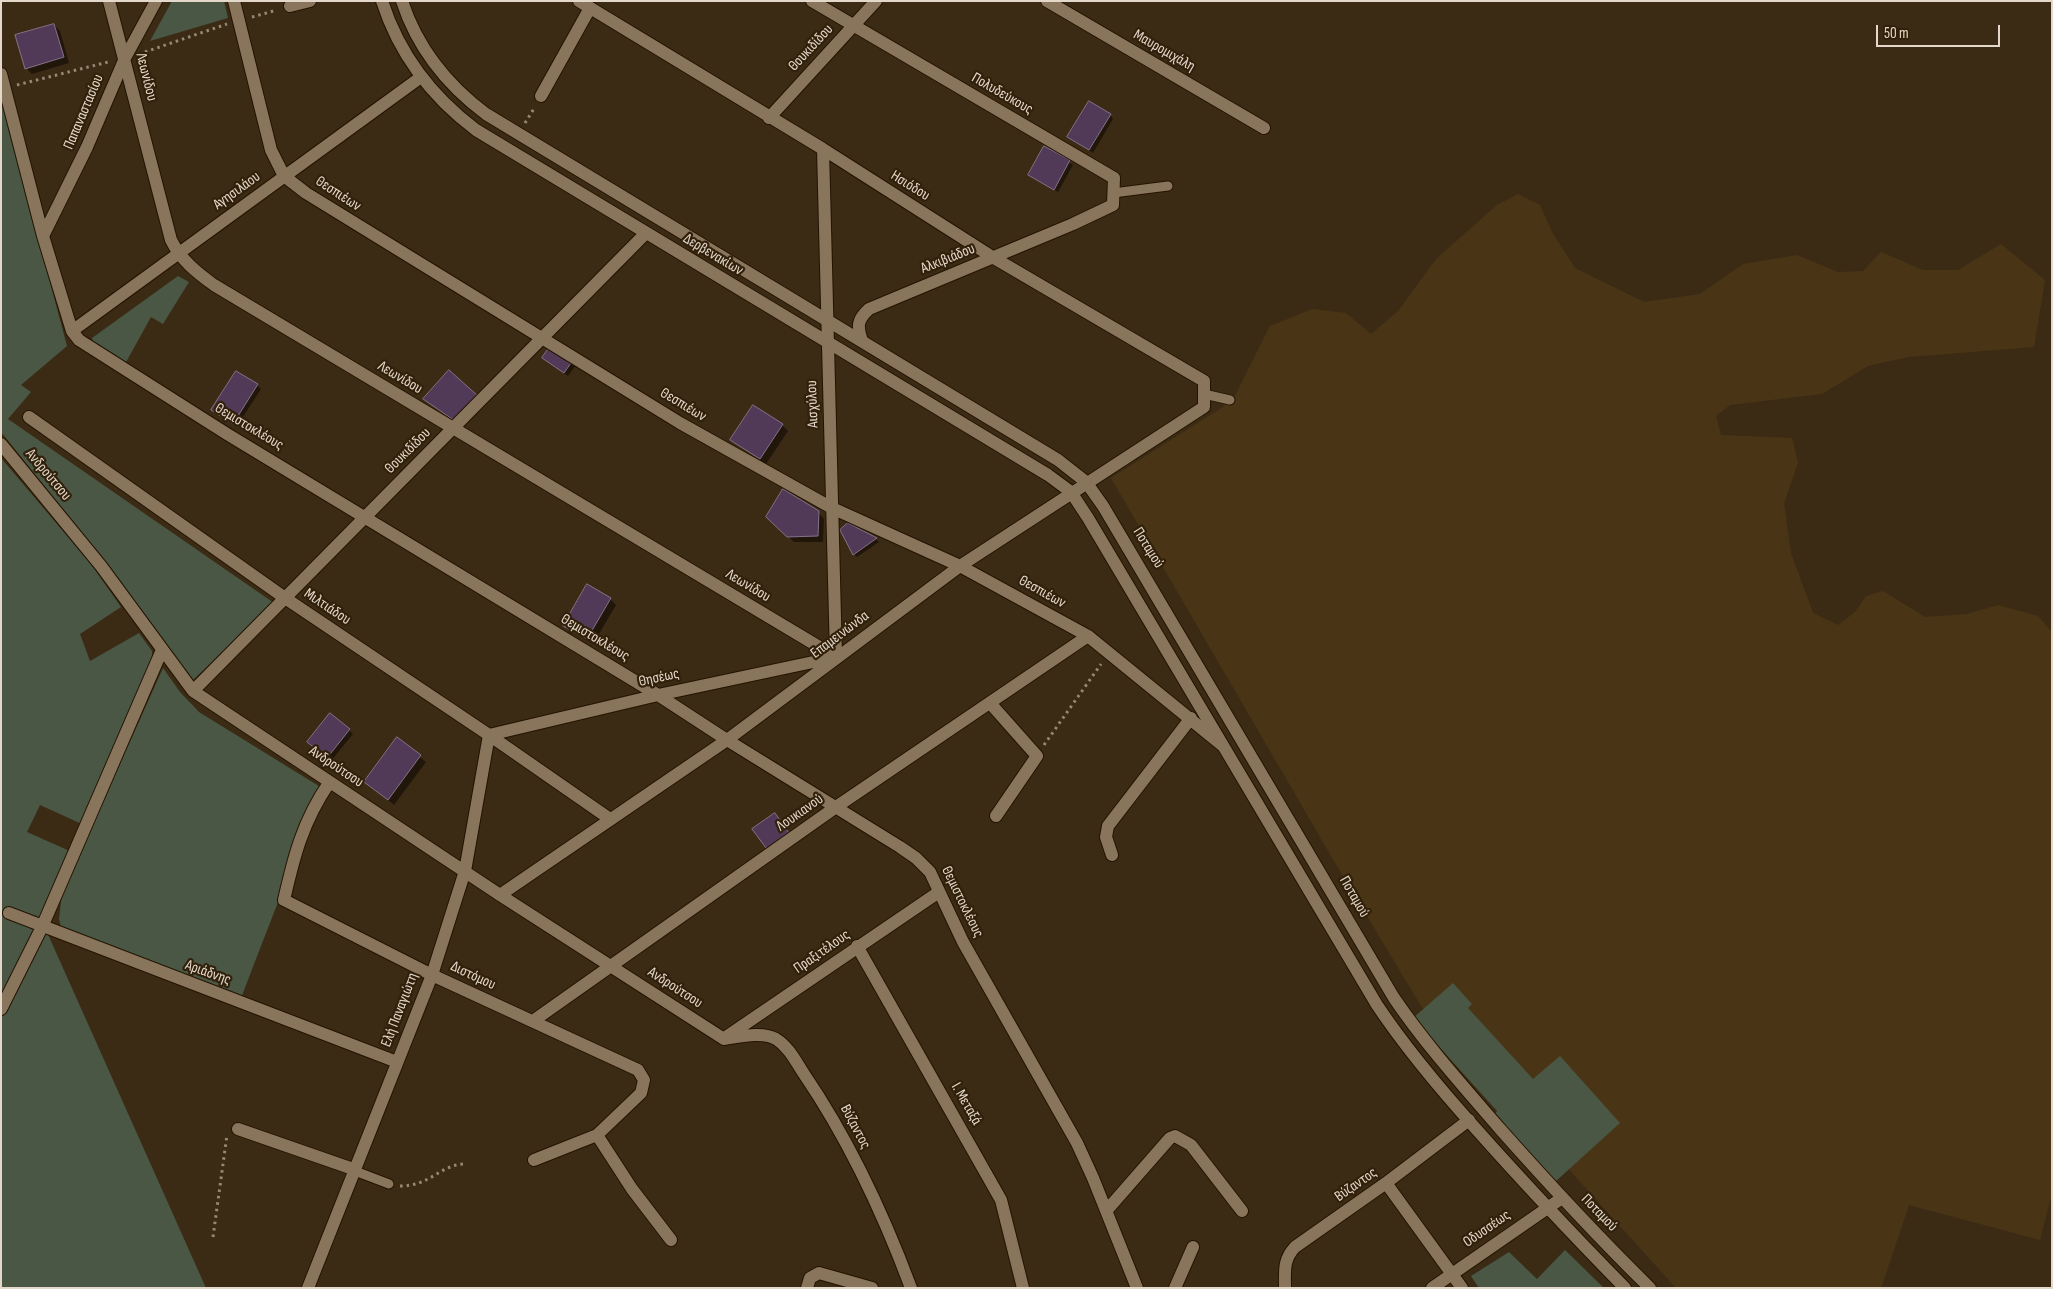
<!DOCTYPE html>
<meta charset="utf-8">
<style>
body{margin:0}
#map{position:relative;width:2053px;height:1289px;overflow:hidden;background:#3c2b14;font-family:"Sofia Sans Condensed",sans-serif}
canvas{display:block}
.frame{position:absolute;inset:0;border:2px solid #e4d8cb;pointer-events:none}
.scale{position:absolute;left:1876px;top:25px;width:124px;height:22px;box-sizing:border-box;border:2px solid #e4d8cb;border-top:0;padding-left:6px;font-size:15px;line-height:18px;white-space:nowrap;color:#e4d8cb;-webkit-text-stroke:4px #32210a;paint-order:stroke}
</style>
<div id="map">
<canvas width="2053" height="1289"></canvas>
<div class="frame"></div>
<div class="scale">50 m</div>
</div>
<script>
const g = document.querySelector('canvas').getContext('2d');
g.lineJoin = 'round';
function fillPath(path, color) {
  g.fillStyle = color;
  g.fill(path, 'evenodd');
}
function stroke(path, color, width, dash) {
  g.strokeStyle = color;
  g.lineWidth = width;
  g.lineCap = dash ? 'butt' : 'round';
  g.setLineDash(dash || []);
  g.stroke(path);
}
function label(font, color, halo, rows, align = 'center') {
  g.font = font + ' "Sofia Sans Condensed",sans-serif';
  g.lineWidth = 4.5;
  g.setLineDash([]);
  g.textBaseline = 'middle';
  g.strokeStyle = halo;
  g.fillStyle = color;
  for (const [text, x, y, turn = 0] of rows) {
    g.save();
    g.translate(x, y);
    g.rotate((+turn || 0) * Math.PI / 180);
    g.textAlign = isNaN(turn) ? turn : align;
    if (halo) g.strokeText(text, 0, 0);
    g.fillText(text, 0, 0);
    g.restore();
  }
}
const built = new Path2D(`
 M1518,194L1540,205L1553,234L1575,268L1644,302L1700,294L1743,264L1797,255L1838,272L1863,271L1881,252L1923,270H1958L2001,244L2045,280L2034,347L1908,357L1868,366L1822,394L1730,405L1716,416L1721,435L1792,438L1798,463L1784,503L1791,553L1813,613L1838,625L1855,612L1866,596L1883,591L1925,617L1967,614L1998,605L2038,616L2052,632V1193L2040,1240L1909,1205L1881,1288H1676L1421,1006L1337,866L1111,478L1223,407L1236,394L1270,326L1312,309L1346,313L1371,334L1399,310L1436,259L1497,205Z`);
const green = new Path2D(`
 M172,1H224L228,18L150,41Z
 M1,99L67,346L21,385L31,392L8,419L274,603L193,680L102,558L1,432Z
 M178,276L189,282L163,324L151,317L125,364L94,345L92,338Z
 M1,458L91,564L121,607L80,634L90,661L139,633L152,651V663L84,825L40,805L27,832L72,852L42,921L206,1288H1Z
 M163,668L180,692L199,712L322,788L241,998L61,927L59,919L62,893Z
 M1453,983L1472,1004L1468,1008L1533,1079L1560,1056L1620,1123L1556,1181L1495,1114L1497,1111L1413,1018Z
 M1565,1250L1604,1288H1479L1471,1276L1509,1252L1537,1279Z`);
const shadow = new Path2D(`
 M54,25L60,31L69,63L32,74L26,68Z
 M1110,115L1113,119L1093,153L1069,137Z
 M1045,148L1073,165L1058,192L1029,175Z
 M551,347L576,365L568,376L547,361Z
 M257,385L261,389L237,426L217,414Z
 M782,425L788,431L766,464L732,440Z
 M818,512L824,519L823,542H794L767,516Z
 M848,524L876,539L879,542L857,557L854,554Z
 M610,599L616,605L593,644L564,626Z
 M349,730L353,734L331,761L312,746Z
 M397,739L426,762L394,805L366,782Z`);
const building = new Path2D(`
 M54,24L64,57L25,69L15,35Z
 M1089,101L1111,114L1089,150L1067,137Z
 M1044,146L1070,160L1054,190L1028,175Z
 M551,345L573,360L564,373L542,358Z
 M449,370L478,396L455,421L423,399Z
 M236,371L258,384L233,424L211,410Z
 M753,405L783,424L760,459L730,440Z
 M783,489L819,511L818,536L787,537L766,517Z
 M848,523L877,538L853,555L840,530Z
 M587,584L611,598L587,639L563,626Z
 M330,713L350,729L327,758L307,742Z
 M397,737L421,755L388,800L364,782Z
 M775,813L791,836L769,852L752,829Z`);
const path = new Path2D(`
 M252,17L277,10
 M145,52L227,24
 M17,85L108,62
 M525,123L535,107
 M1044,745L1101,664
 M400,1186C430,1186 439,1166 463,1164
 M213,1237L227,1135`);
const service = new Path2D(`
 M1113,193L1168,186
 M1204,394L1230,400
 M355,1171L389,1184`);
const pedestrian = new Path2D(`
 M541,96L590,8`);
const minor = new Path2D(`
 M109,1L171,240C181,260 196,272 214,285L836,657
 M234,1L271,150L284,176L306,193L680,423L832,508L960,566L1088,636L1222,745
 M812,1L1114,178L1113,205L1073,224L869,309C857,320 857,326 862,341
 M1047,1L1264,128
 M290,6L310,1
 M1,74L43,236L72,331L79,340L227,434L658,695L727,740L900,847L916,858L930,872L963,942L1077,1143L1093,1178L1137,1288
 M769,118L876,1
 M823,149L836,657
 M43,236L87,147L125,58L156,1
 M72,331L421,77
 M29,417L285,598L489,735L610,819
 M1,444L101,566L193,691L500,895L724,1039
 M193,691L646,233
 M990,703L1037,756L996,816
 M329,783C303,821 294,856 284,900L432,975L638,1070L644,1080L641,1093L597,1135L534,1160
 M1112,855L1106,837L1108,826L1191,718
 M500,895L727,740L960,566L1204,407V381L994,258L823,149L579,1
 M9,913L397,1062
 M857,946L1001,1200L1023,1288
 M1,1009L42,927L162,650
 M533,1021L836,807L1088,636
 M726,1037L939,892
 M724,1039C739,1037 762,1031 776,1039C789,1047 796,1062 804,1074C849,1140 883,1213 911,1288
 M238,1129L356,1170
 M597,1135L632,1189L671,1240
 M1386,1183L1462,1288
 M1107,1210L1170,1138L1175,1136L1191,1145L1242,1211
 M308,1288L432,975L465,871L489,735L658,695L832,658
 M807,1288L810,1278L819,1273L872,1288
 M1175,1288L1193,1247
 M1285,1288C1285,1271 1283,1260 1295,1247L1386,1183L1469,1120
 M1432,1288L1562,1198`);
const tertiary = new Path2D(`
 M382,1C399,54 432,97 476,130L1048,475L1071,492L1088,518L1377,1005C1407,1050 1441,1090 1477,1130C1525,1184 1574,1236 1625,1288
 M402,1C417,47 447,85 486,114L1058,460L1086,482L1103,506L1394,998C1426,1045 1464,1087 1501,1130C1549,1184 1598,1237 1650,1288`);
const streetNames = [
 ["Θουκιδίδου",811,48,-47],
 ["Μαυρομιχάλη",1164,51,30],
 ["Λεωνίδου",146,77,76],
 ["Πολυδεύκους",1002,94,30],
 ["Παπαναστασίου",84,112,-67],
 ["Ησιόδου",910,186,32],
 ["Αγησιλάου",237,191,-36],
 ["Θεσπιέων",338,194,33],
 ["Δερβενακίων",713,255,31],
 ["Αλκιβιάδου",948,259,-22],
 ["Λεωνίδου",400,378,31],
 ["Αισχύλου",813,404,-92],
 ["Θεσπιέων",683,405,31],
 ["Θεμιστοκλέους",249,427,31],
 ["Θουκιδίδου",408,451,-45],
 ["Ανδρούτσου",48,475,50],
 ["Ποταμού",1148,548,58],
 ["Λεωνίδου",748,586,31],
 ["Θεσπιέων",1042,592,29],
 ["Μιλτιάδου",327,607,34],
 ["Επαμεινώνδα",840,635,-37],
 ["Θεμιστοκλέους",595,638,31],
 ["Θησέως",659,678,-12],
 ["Ανδρούτσου",336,767,34],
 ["Λουκιανού",800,813,-35],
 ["Ποταμού",1354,897,60],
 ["Θεμιστοκλέους",962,902,64],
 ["Πραξιτέλους",822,952,-35],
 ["Αριάδνης",208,973,20],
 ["Διστόμου",473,976,25],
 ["Ανδρούτσου",675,988,33],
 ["Ελή Παναγιώτη",400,1010,-69],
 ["Ι. Μεταξά",966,1104,60],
 ["Βύζαντος",855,1127,62],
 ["Βύζαντος",1356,1185,-35],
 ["Ποταμού",1599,1213,46],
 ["Οδυσσέως",1487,1229,-35]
];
fillPath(built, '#4a3416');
fillPath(green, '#495744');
fillPath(shadow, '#0007');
fillPath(building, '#513a57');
stroke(building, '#85718a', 1);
stroke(service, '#231300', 11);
stroke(pedestrian, '#231300', 14);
stroke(minor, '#231300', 14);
stroke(tertiary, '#231300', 14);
stroke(path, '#968876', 3, [2.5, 4]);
stroke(service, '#89755c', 9);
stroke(pedestrian, '#89755c', 12);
stroke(minor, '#89755c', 12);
stroke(tertiary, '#89755c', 12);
label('15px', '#e4d8cb', '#32210a', streetNames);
</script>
